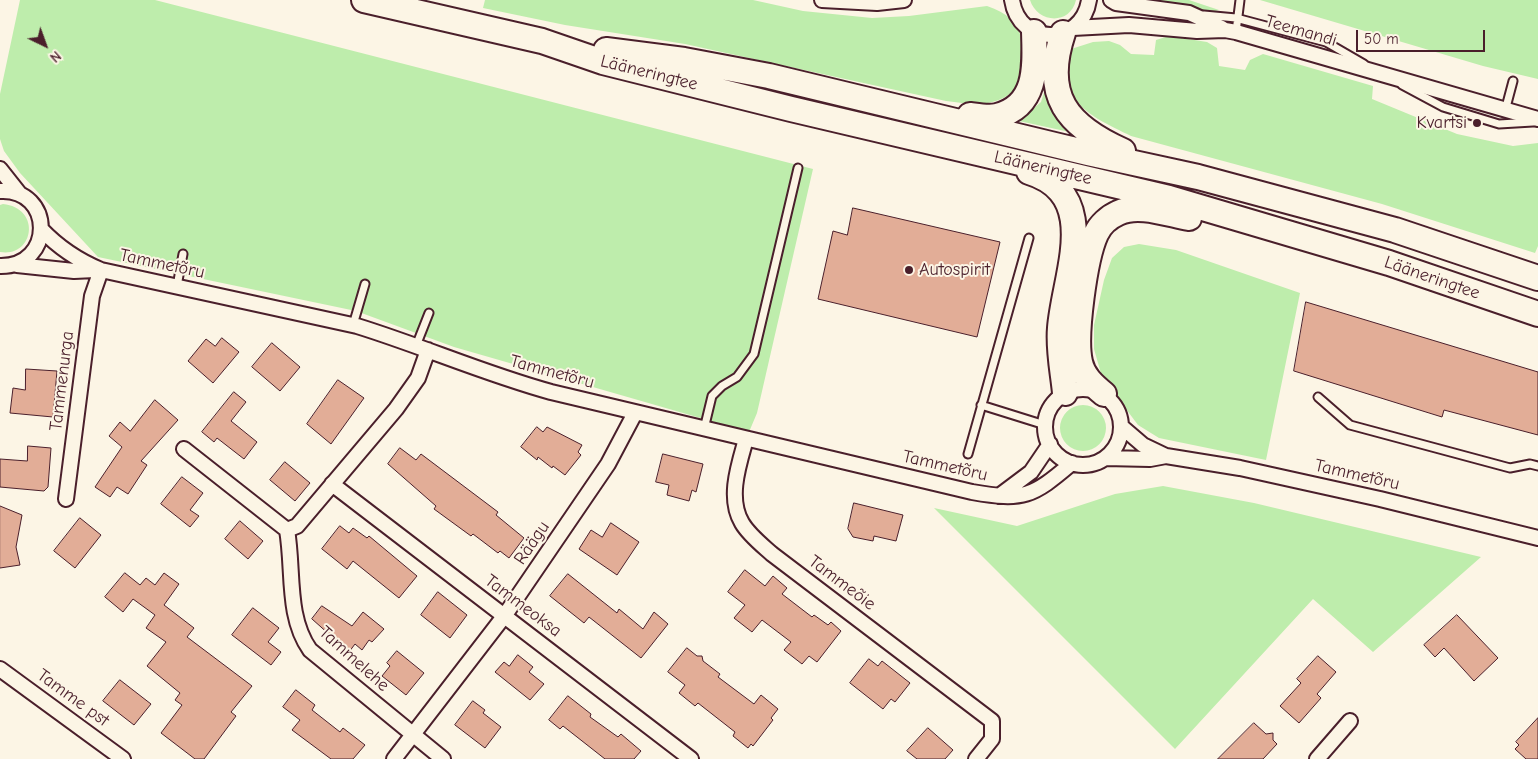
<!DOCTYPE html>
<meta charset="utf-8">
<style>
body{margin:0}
#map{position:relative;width:1538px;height:759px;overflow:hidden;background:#fcf5e5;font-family:"Comic Neue",sans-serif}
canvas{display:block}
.north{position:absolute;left:20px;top:20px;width:50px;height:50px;-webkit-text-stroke:4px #fcf5e5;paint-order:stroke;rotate:138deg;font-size:14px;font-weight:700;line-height:20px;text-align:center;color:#4a1f2b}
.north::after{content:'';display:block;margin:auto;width:18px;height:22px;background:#4a1f2b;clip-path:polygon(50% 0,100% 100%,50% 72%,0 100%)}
.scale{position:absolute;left:1356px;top:30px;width:129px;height:22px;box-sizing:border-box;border:2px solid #4a1f2b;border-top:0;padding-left:6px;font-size:15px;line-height:18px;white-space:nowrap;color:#4a1f2b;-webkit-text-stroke:4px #fcf5e5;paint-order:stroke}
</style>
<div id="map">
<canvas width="1538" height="759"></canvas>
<div class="north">N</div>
<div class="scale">50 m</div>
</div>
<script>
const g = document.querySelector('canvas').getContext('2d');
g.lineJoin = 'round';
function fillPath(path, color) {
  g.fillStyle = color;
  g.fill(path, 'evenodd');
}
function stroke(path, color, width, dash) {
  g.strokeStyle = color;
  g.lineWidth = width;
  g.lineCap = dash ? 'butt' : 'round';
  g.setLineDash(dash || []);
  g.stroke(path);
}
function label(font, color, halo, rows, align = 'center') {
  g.font = font + ' "Comic Neue",sans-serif';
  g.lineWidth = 4;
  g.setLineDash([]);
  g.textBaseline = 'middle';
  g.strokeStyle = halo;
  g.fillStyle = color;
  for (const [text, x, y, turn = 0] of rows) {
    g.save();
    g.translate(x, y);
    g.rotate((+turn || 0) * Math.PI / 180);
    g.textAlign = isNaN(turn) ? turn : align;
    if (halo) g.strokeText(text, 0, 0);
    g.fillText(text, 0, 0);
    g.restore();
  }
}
const green = new Path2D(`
 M20,0H155L813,169L757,413L749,432L454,347L356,311L98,257L20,173L4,151L0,139V94Z
 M485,0H753L803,11L872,18L909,16L987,6C1028,19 1026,50 1021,85C997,108 977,105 946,101L685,44L565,25L483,8Z
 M1030,0H1076C1070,26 1037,23 1030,0Z
 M1142,0H1189L1219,10L1212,12Z
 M1260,0H1538V79L1483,66Z
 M1169,36L1207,42L1217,48L1219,66L1245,70L1250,60L1263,54L1373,86L1372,99L1457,134L1513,146L1538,143V246L1535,253L1382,204L1131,136C1111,126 1082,114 1071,93C1066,80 1067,63 1068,50L1093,42L1109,41L1120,45L1131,54L1154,55L1156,40Z
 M1046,86L1074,133L1019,121L1041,102Z
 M3,204C42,208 34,258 0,252V205Z
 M1139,244L1176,250L1300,293L1266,460L1159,438L1138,425L1102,377L1094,349V325L1104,280L1112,258L1124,247Z
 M1060 428a23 23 0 1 1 46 0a23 23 0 1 1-46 0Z
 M1163,486L1254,503L1481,557L1373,652L1313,599L1175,749L934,508L1017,526L1115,494Z`);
const building = new Path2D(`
 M853,208L1000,242L977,337L818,299L833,231L847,235Z
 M1306,302L1538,372V435L1444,410L1442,417L1294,371Z
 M222,338L239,352L213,383L188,361L206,339L215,346Z
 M272,343L300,367L280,391L252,367Z
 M26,369L57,371L53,417L10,413L13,388L25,390Z
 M338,380L364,398L331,444L307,424Z
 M234,392L246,402L231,421L257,442L244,459L217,438L214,442L202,432Z
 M155,400L178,420L141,461L147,465L128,494L117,487L110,497L95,487L122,447L109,436L120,422L130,431Z
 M537,427L543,432L547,427L582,445L578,452L581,455L565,475L553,466L552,468L538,457L537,460L521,447Z
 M28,446L51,448L48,487L44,491L0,487V459L27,461Z
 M400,448L416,460L421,454L498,512L496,515L524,538L509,558L500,551L498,553L473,534L471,536L434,509L436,506L388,464Z
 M663,454L703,464L696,492L692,490L689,501L667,495L669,485L656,482Z
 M285,462L310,483L295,501L270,480Z
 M182,477L203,493L190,510L199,516L190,527L161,504Z
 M854,503L903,515L896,541L874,536L873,541L853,537L848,529Z
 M0,506L22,515L16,547L20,565L0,568Z
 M80,518L101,535L75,568L54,551Z
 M240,521L263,541L248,559L225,539Z
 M611,523L639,542L617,575L579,549L591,530L602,537Z
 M340,526L349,533L353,528L367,538L369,536L417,576L399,598L353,561L347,569L322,549Z
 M745,570L765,586L773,576L787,588L782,594L812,617L814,615L828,625L831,622L841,631L817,662L809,656L802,664L784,650L791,642L762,620L752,632L734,618L745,605L728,592Z
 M125,573L140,585L146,578L155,585L164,573L179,584L164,605L194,628L187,637L252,686L231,712L236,716L204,759H195L161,733L182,705L175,700L180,693L147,666L166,642L146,628L155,615L133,599L123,612L105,597Z
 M568,574L617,613L619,609L643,629L654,612L668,624L641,658L589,617L584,623L550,596Z
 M438,592L467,615L450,638L421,615Z
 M322,606L352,626L363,612L384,629L372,642L369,640L362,650L355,644L349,652L312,619Z
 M253,608L279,628L268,642L281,652L271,665L232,635Z
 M1457,615L1498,658L1474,681L1444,648L1435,657L1424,645Z
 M687,648L697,656H702L703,661L720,674L718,677L754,704L761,695L778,709L771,718L773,720L753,746L751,744L748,748L733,736L735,732L698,703L695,706L679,693L685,685L668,672Z
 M397,651L424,673L406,695L382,676L390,666L387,663Z
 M518,655L533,667L529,672L544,684L530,700L495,672L504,662L509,666Z
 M1318,656L1336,672L1317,694L1321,698L1299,723L1280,706L1301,683L1297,679Z
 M869,659L878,666L882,661L910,683L895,702L891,699L883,709L850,683Z
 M120,680L151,704L134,725L103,701Z
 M296,690L315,705L312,710L340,732L343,728L365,745L353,759H331L292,730L300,720L283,707Z
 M568,696L591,714L590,717L618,737L621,734L641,751L634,759H605L563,726L560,729L549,720Z
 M473,701L485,710L483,713L501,727L485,748L455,725Z
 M1538,718V759H1526L1515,749L1519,745L1516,742Z
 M1254,723L1266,734L1273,733V740L1277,744L1263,759H1218Z
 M928,728L953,750L945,759H917L907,751Z`);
const service = new Path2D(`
 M1204,15L1236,18L1326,42L1364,64
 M1236,32L1240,0
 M1402,85L1443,107L1499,124L1533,122
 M1505,111L1513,81
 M177,286L183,254
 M353,325L365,284
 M416,346L429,313
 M1318,397L1350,425L1510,468L1530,464L1538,466
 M981,405L1045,425
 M704,429L712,396L722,386L737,377L754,354L798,168
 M968,454L1029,238`);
const minor = new Path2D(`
 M822,0L877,3L904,0
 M1012,0C1019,47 1082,46 1089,0
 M1111,0L1116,3L1189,13L1222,28
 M1073,28L1129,25L1197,31L1225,30L1236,32L1538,119
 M0,169L19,193
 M0,191C54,188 55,267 0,266
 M41,229C59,248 77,260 101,270L357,326C422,346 485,374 551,392L972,492C1024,501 1032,497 1072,463
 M17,265L74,271L95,270
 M1045 427a38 38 0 1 1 76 0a38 38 0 1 1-76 0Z
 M1122,427L1143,445L1166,456L1240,468L1380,499L1538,538
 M746,439C739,464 727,498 742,523C749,535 762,545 772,554L992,721V739L976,759
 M184,449L287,530C294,570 286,616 310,650L443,759
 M1105,458L1150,459L1166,456
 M332,484L691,759
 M999,496L1031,472L1050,444
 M66,499L92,296L101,270
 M287,530L297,526L396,409L418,378L428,350
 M0,669L123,759
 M394,759L505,615L608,464L635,413
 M1317,759L1350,721`);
const trunk = new Path2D(`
 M364,0L542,41L603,62L791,109L1169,198L1389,263L1538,314
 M1063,33C1042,96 1067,126 1123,151
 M606,50L684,60L769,76L1088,153L1198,177L1395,230L1538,278
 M970,115C978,116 989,118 997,116C1038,106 1035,65 1034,32
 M1029,172C1103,195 1064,275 1060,328C1058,350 1063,372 1065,393
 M1104,394C1093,385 1083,376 1080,362C1074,336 1085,258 1096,234C1100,225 1109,217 1118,213C1138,203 1167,214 1189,218`);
const markers = [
 [1477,123,5,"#4a1f2b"],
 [909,270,5,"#4a1f2b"]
];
const streetNames = [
 ["Teemandi",1301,31,16],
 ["Lääneringtee",649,73,14],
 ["Lääneringtee",1043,168,13],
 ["Tammetõru",162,264,12],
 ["Lääneringtee",1432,278,19],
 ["Tammetõru",552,372,15],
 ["Tammenurga",62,381,-83],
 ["Tammetõru",945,466,13],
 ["Tammetõru",1357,475,13],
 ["Räägu",532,543,-56],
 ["Tammeõie",842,583,37],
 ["Tammeoksa",523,606,37],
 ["Tammelehe",354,659,42],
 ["Tamme pst",73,698,36]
];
const poiNames = [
 ["Kvartsi",1467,123],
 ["Autospirit",919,270,"left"]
];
fillPath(green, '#beedac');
fillPath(building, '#e2ad97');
stroke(building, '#4a1f2b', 1);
stroke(service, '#4a1f2b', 11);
stroke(minor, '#4a1f2b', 18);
stroke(trunk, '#4a1f2b', 28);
stroke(service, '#fcf5e5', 7);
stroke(minor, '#fcf5e5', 14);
stroke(trunk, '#fcf5e5', 24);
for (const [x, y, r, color] of markers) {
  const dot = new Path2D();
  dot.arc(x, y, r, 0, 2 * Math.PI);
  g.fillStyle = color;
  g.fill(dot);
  stroke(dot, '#fcf5e5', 2);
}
label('18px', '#4a1f2b', '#fcf5e5', streetNames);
label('18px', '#4a1f2b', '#fcf5e5', poiNames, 'right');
</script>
